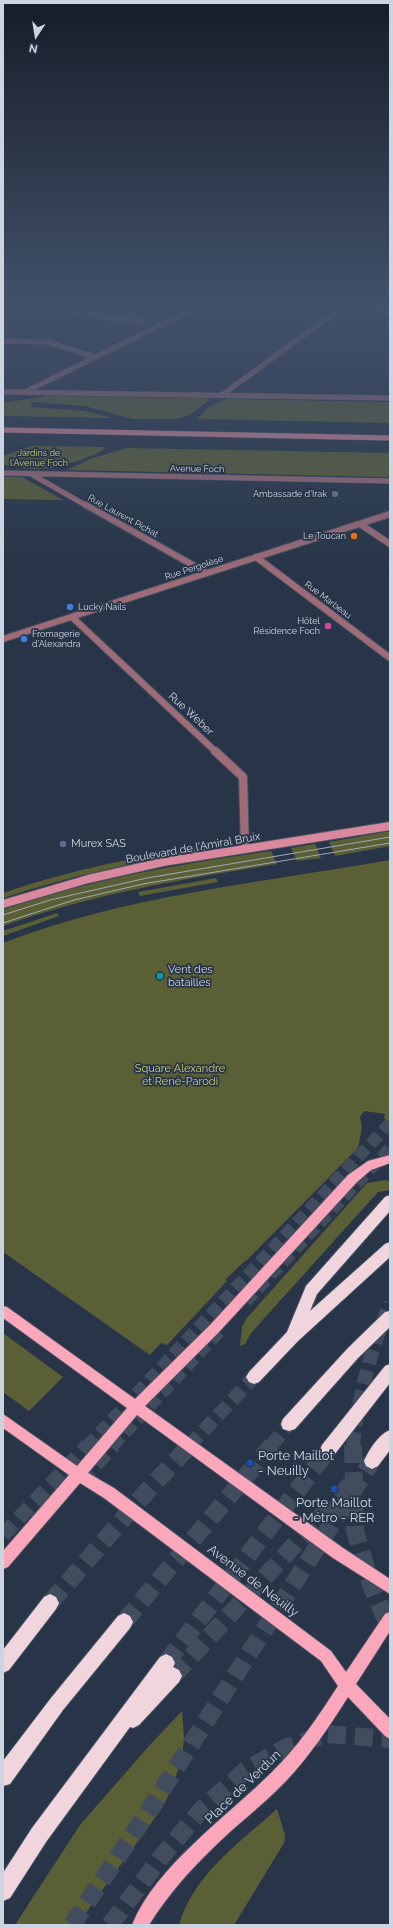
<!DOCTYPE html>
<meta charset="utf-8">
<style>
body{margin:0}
#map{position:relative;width:393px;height:1928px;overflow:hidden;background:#283548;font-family:Raleway,sans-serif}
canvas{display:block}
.frame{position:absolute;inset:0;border:4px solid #ccd4e0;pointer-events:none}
.north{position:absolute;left:16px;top:16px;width:40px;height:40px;-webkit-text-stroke:3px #283548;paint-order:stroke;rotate:192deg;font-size:11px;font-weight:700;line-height:16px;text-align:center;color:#ccd4e0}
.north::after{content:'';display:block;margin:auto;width:14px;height:18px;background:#ccd4e0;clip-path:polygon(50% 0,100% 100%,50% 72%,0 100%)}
</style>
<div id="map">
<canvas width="393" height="1928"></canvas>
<div class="frame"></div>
<div class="north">N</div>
</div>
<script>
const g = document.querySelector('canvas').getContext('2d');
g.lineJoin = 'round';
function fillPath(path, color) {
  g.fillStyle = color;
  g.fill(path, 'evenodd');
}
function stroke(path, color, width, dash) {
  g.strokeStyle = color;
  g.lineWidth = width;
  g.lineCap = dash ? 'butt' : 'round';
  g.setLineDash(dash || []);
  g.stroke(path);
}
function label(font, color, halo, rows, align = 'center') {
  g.font = font + ' Raleway,sans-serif';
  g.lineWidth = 3.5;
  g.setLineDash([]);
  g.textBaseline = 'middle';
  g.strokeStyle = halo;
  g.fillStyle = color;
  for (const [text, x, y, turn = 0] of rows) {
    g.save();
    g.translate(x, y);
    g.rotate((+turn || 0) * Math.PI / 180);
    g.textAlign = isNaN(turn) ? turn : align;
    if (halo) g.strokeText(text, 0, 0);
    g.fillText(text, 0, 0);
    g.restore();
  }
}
const green = new Path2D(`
 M48,396L205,398L209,400L190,415L176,419H133L85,406L32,402L31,407L84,411L114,418L3,416V403Z
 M227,399L390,402V423L197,419L210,406Z
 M32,446L103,447L105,448C100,453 90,456 83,459C51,470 36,472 3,464V456Z
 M127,448L390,453V477L68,470L90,459Z
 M3,477H22L63,500L3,499Z
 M390,831V846L335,856L329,842Z
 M315,844L321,858L297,861L291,848Z
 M207,847L208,850C138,861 70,876 3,898V893C69,870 138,856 207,847Z
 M271,851L277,864C184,879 92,894 3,926V910C90,879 180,864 271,851Z
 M390,860V1129L384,1117L385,1114L364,1111L360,1117L362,1127L358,1148L246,1261H245L225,1280L227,1281L167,1345L161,1343L150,1355L3,1252V943C127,895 260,883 390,860Z
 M216,878L218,882L140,896L138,892Z
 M57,913L59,916L3,936V931Z
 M386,1180L390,1182V1190L378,1192L251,1333L245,1344L240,1346L242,1327L246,1319L367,1183Z
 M3,1333L63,1377L29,1411L3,1392Z
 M182,1711L184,1738L182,1756L173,1786L162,1808L77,1925H15L80,1825L148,1747Z
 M277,1809L285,1835L284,1843L234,1925H179C193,1875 240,1842 277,1809Z`);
const primaryTunnelFar1 = new Path2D(`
 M246,1302L390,1148
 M87,1446L390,1123
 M113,1446L222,1329`);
const primaryTunnel = new Path2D(`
 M80,1481L114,1445
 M3,1535L88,1445`);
const highwayTunnelFar1 = new Path2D(`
 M189,1446L254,1377
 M271,1446L289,1424
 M353,1446C358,1397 371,1349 390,1303`);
const highwayTunnel = new Path2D(`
 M353,1445L355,1531L371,1585L390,1629
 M50,1603L149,1489L190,1445
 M124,1622L272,1445
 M166,1663L328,1450
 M173,1676L351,1484
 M72,1925L146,1815L372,1461
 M110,1925L162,1856L202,1809L246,1770L285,1748L326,1734L390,1739`);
const streetFar2 = new Path2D(`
 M49,308L142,323
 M122,308L141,322
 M3,341L48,342L95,357
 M27,391L195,308
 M3,392L390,398
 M222,395L341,308
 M3,473L390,481
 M31,474L87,506`);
const streetFar1 = new Path2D(`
 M86,505L207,573
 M360,524L390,544
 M256,557L390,658
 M72,617L216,752
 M3,639L390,514`);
const street = new Path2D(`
 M215,751L243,777L245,849`);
const secondaryFar1 = new Path2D(`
 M371,308L390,312
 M3,430L390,438`);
const secondary = new Path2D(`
 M3,904L88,879L163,862L390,826`);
const primary = new Path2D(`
 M390,1155V1163L371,1170L357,1182L218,1333L145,1406L343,1548L390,1579V1594L333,1558L137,1415L88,1473L114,1488L331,1651L346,1672L385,1614L390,1612V1631L356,1684L390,1719V1739L385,1736L348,1697C329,1727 309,1757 285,1782C262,1806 236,1825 213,1848C189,1871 167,1896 149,1925H132C156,1866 227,1817 271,1773C298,1747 318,1717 338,1686L321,1661L104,1498L80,1483L8,1567L3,1569V1551L69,1475L3,1428V1414L77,1466L127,1408L3,1318V1306L7,1307L135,1399L210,1325L348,1175L368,1161Z`);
const highway = new Path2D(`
 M390,1195V1211L317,1294L310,1311L385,1244L390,1242V1257L298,1341L259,1382L254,1384L249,1382L246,1377L249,1372L287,1332L306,1286L385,1197Z
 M390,1311V1327L358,1358L295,1429L289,1431L283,1429L281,1424L283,1419L348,1348L385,1312Z
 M390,1364V1383L334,1455L328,1457L322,1455L320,1450L322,1445L385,1366Z
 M390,1430V1450L378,1466L372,1469L366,1466L364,1461C369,1450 379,1434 390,1430Z
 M50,1594L56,1597L59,1603L56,1609L9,1670L3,1673V1650L44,1597Z
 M124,1613L130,1616L133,1622L130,1628L63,1710L10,1784L3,1786V1761L51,1698L118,1616Z
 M166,1654L172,1657L175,1663L173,1667L179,1670L182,1676L179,1682L139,1725L133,1728L130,1727L46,1842L10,1898L3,1901V1873L32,1828L160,1657Z`);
const tram = new Path2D(`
 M3,915L50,900L147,878L390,837
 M3,923L74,900L143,884L390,843`);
const markers = [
 [335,494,4,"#5c6f8a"],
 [354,536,4,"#e8710a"],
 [70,607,4,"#3f7fe0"],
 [328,626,4,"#d1479c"],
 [24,639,4,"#3f7fe0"],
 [63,844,4,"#5c6f8a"],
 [160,976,4,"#0f9aa8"],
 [250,1463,4,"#1a4fb4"],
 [334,1489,4,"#1a4fb4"]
];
const farParknames = [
 ["Jardins de",39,453],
 ["l'Avenue Foch",39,463]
];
const farStreetnames = [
 ["Avenue Foch",197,469,1],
 ["Rue Laurent Pichat",123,516,29],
 ["Rue Pergolèse",194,568,-18],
 ["Rue Marbeau",328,600,37]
];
const farPoinames = [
 ["Ambassade d'Irak",327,494],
 ["Le Toucan",346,536],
 ["Lucky Nails",78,607,"left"],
 ["Hôtel",320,621],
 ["Résidence Foch",320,631],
 ["Fromagerie",32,634,"left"],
 ["d'Alexandra",32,644,"left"]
];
const streetNames = [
 ["Rue Weber",191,714,43],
 ["Boulevard de l'Amiral Bruix",193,848,-10]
];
const poiNames = [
 ["Murex SAS",71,844],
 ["Vent des",168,970],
 ["batailles",168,983]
];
const parkNames = [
 ["Square Alexandre",180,1069],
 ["et René-Parodi",180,1082]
];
const nearPoinames = [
 ["Porte Maillot",258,1456],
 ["- Neuilly",258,1471],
 ["Porte Maillot",334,1503,"center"],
 ["- Métro - RER",334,1518,"center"]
];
const nearStreetnames = [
 ["Avenue de Neuilly",253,1581,37],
 ["Place de Verdun",243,1787,-44]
];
fillPath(green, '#5b5f35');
stroke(primaryTunnelFar1, '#414d5f', 12, [12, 6]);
stroke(primaryTunnel, '#414d5f', 15, [15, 8]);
stroke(highwayTunnelFar1, '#414d5f', 14, [14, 7]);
stroke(highwayTunnel, '#414d5f', 18, [18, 9]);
stroke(streetFar2, '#465263', 6);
stroke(streetFar1, '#465263', 8);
stroke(street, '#465263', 10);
stroke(secondaryFar1, '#465263', 6);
stroke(secondary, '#465263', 10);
stroke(primary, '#465263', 2);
stroke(highway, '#465263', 2);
stroke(streetFar2, '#9e6b77', 5);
stroke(streetFar1, '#9e6b77', 6);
stroke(street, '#9e6b77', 8);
stroke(secondaryFar1, '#d9889d', 5);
stroke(secondary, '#d9889d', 8);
fillPath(primary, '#faa7bb');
fillPath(highway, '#f0d6dc');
stroke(tram, '#a1aab8', 1);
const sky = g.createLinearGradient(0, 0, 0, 578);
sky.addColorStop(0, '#161d28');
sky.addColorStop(0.53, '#42516a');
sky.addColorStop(1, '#42516a00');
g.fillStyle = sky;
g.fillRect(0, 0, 393, 578);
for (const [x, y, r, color] of markers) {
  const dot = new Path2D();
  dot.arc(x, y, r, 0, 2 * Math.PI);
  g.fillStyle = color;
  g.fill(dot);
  stroke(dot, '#283548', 1.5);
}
label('9px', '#c7ce70', '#283548', farParknames);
label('9px', '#ccd4e0', '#283548', farStreetnames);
label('9px', '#ccd4e0', '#283548', farPoinames, 'right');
label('11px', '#ccd4e0', '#283548', streetNames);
label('11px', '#ccd4e0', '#283548', poiNames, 'left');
label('11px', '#c7ce70', '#283548', parkNames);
label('13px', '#ccd4e0', '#283548', nearPoinames, 'left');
label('13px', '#ccd4e0', '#283548', nearStreetnames);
</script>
